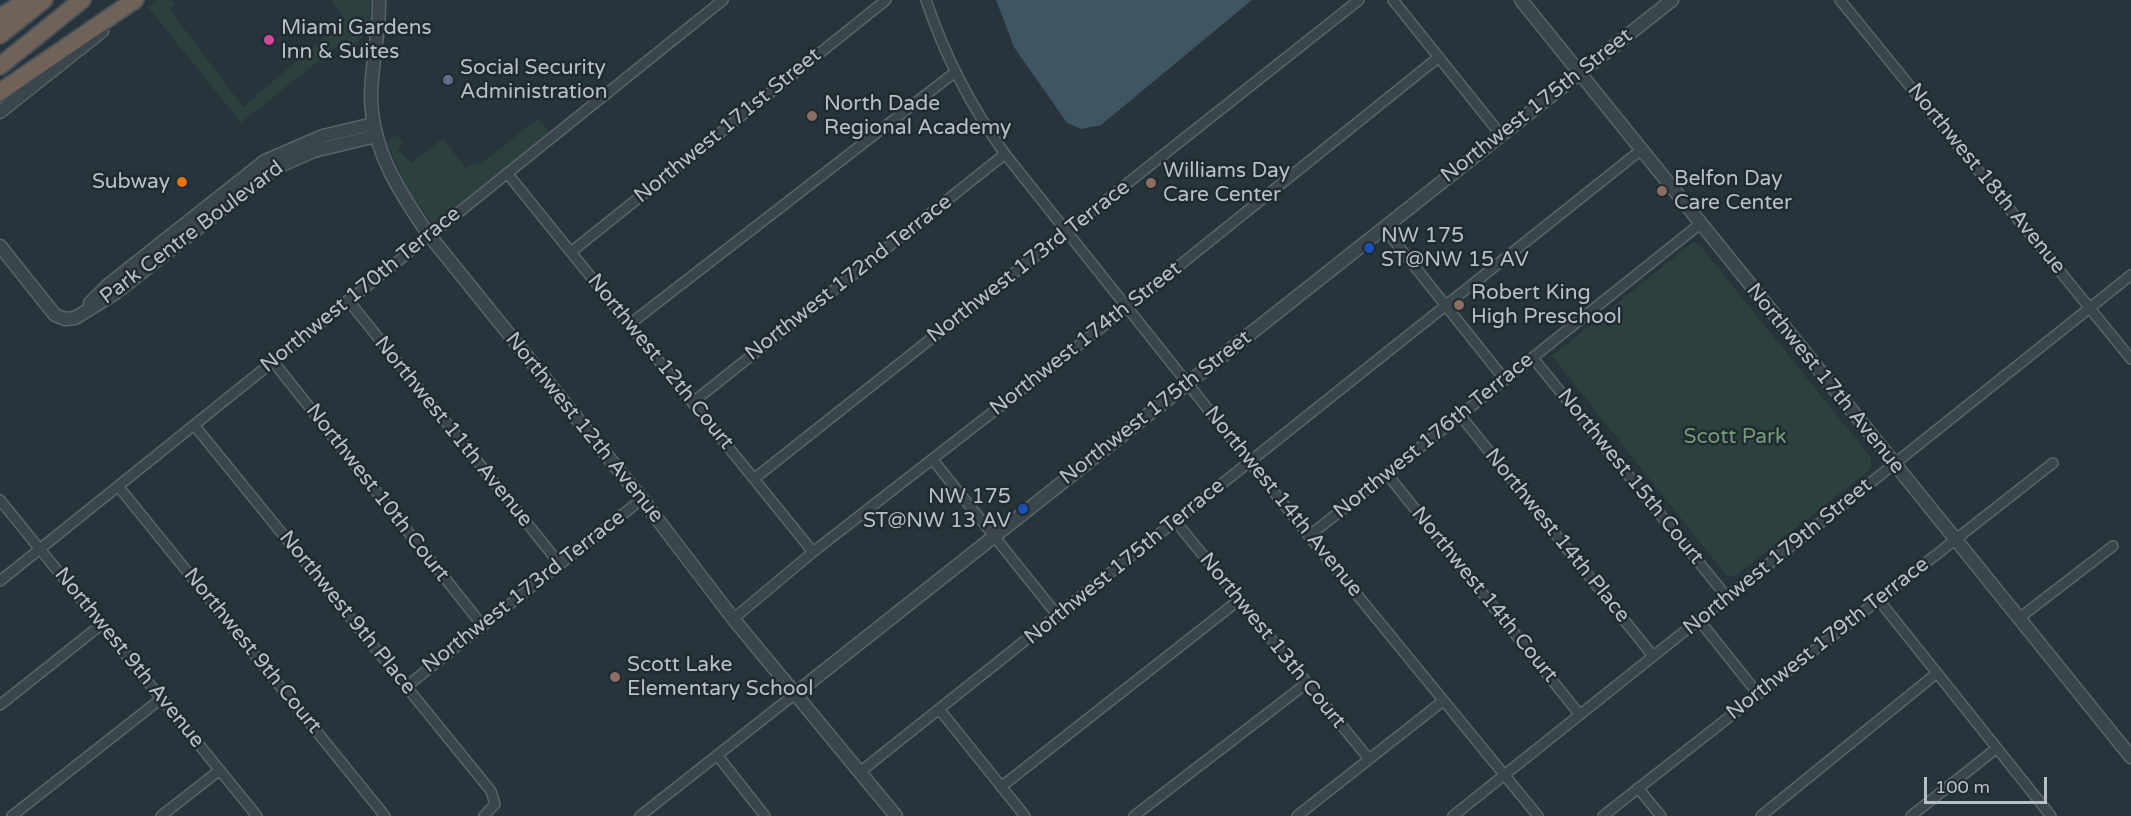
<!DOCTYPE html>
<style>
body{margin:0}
#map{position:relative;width:2131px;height:816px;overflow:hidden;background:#27343c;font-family:"Varela Round",sans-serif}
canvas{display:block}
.scale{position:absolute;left:1924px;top:777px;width:123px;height:27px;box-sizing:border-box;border:3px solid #b7c0c7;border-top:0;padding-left:8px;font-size:18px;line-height:21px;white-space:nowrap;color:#b7c0c7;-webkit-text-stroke:4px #202a31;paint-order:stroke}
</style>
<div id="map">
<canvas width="2131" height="816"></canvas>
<div class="scale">100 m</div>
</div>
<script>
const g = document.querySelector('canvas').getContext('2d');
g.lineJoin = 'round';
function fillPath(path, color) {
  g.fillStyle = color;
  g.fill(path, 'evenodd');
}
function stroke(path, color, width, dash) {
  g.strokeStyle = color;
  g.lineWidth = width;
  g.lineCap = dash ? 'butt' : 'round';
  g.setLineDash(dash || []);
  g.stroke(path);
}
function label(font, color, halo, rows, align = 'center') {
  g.font = font + ' "Varela Round",sans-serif';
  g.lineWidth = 5;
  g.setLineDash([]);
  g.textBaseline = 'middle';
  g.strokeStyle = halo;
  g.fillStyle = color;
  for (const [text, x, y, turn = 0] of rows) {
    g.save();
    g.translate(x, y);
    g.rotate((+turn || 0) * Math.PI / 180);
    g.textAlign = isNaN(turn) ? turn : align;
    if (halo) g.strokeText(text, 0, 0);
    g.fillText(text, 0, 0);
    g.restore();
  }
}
const green = new Path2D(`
 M157,0H170L175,4L170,10L243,107L345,19L331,0H371L370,25L355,46L346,39L241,123L148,7Z
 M538,119L551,134L439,222H431L406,186L387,143L393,136L399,137L403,144L397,149L411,163L443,139L466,168L475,162L479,165Z
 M1693,242L1699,244L1871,458V469L1735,576L1726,575L1552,356Z`);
const water = new Path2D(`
 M996,0H1252L1101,125L1081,129L1067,123L1014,47Z`);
const minor = new Path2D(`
 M926,0C945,57 970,105 1005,154L1309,536L1538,816
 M1393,0L1501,135
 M1840,0L2131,359
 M507,173L813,552
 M1384,228L1505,380
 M571,252L886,0
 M348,300L559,563
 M630,324L954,73
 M1533,358L1727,597
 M272,360L482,625
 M693,402L1005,154
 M1460,415L1653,656
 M194,425L491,791L495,804L484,816
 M933,460L1058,616
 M1387,474L1580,715
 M755,478L1359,0
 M118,486L385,816
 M0,500L257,816
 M1176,522L1369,759
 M1309,536L1700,224
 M0,581L723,0
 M1878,599L2051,816
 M733,619L813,552L1129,306L1439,57
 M2018,619L2113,546
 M1699,620L1758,694
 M407,686L642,499
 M0,705L102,624
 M939,709L1025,816
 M717,755L765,816
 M860,772L1641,150
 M1001,787L1239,600
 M1638,788L1661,816
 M12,816L162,698
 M161,816L220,770
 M640,816L795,694
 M1134,816L1307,683
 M1297,816L1443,701
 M1453,816L2131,275
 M1603,816L2053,463
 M1761,816L1937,673
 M1911,816L1997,748`);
const tertiary = new Path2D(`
 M379,0C380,32 371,65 371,97C372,151 400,193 429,235L642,499L735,621L896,816
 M1521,0L2131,757
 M0,112L102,31
 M0,246L55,315L65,319L75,318L114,294L273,169L314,151L376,136
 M90,303L107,286L265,161L323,136L373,124
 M795,694L1672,0`);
const motorway = new Path2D(`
 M0,17L28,0
 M0,35L44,0
 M0,66L82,0
 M0,92L135,0`);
const markers = [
 [269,40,6,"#d1479c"],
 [448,80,6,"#5c6f8a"],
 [812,116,6,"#8d6e63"],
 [182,182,6,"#e8710a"],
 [1151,183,6,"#8d6e63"],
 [1662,191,6,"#8d6e63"],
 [1369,248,6,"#1a4fb4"],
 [1459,305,6,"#8d6e63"],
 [1023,509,6,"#1a4fb4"],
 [615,677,6,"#8d6e63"]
];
const poiNames = [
 ["Miami Gardens",281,28],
 ["Inn & Suites",281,52],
 ["Social Security",460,68],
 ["Administration",460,92],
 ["North Dade",824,104],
 ["Regional Academy",824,128],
 ["Williams Day",1163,171],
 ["Care Center",1163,195],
 ["Belfon Day",1674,179],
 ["Care Center",1674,203],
 ["Subway",170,182,"right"],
 ["NW 175",1381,236],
 ["ST@NW 15 AV",1381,260],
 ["Robert King",1471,293],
 ["High Preschool",1471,317],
 ["NW 175",1011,497,"right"],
 ["ST@NW 13 AV",1011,521,"right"],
 ["Scott Lake",627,665],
 ["Elementary School",627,689]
];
const streetNames = [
 ["Northwest 175th Street",1537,106,-38],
 ["Northwest 171st Street",728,126,-39],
 ["Northwest 18th Avenue",1986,179,51],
 ["Park Centre Boulevard",192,233,-37],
 ["Northwest 173rd Terrace",1029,262,-38],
 ["Northwest 172nd Terrace",849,278,-38],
 ["Northwest 170th Terrace",361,290,-39],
 ["Northwest 174th Street",1086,339,-38],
 ["Northwest 12th Court",660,362,51],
 ["Northwest 17th Avenue",1825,379,51],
 ["Northwest 175th Street",1156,408,-38],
 ["Northwest 12th Avenue",584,428,51],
 ["Northwest 11th Avenue",453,432,51],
 ["Northwest 176th Terrace",1434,436,-39],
 ["Northwest 15th Court",1630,477,51],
 ["Northwest 10th Court",377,493,52],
 ["Northwest 14th Avenue",1283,502,51],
 ["Northwest 14th Place",1557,536,51],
 ["Northwest 179th Street",1778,557,-39],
 ["Northwest 175th Terrace",1125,562,-39],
 ["Northwest 173rd Terrace",524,592,-38],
 ["Northwest 14th Court",1484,595,51],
 ["Northwest 9th Place",347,613,51],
 ["Northwest 179th Terrace",1828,639,-38],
 ["Northwest 13th Court",1272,641,51],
 ["Northwest 9th Court",252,651,51],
 ["Northwest 9th Avenue",129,658,51]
];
const parkNames = [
 ["Scott Park",1735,437]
];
fillPath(green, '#2c413d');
fillPath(water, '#3f5562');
stroke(minor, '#59636a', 12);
stroke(tertiary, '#59636a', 15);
stroke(motorway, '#465057', 20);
stroke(minor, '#3b454c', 9);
stroke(tertiary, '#3b454c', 12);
stroke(motorway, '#716259', 16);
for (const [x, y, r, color] of markers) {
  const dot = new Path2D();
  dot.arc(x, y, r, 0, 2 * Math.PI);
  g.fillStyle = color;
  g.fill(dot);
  stroke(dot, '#202a31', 2);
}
label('21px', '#b7c0c7', '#202a31', poiNames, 'left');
label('21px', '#b7c0c7', '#202a31', streetNames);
label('21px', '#779a78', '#202a31', parkNames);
</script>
